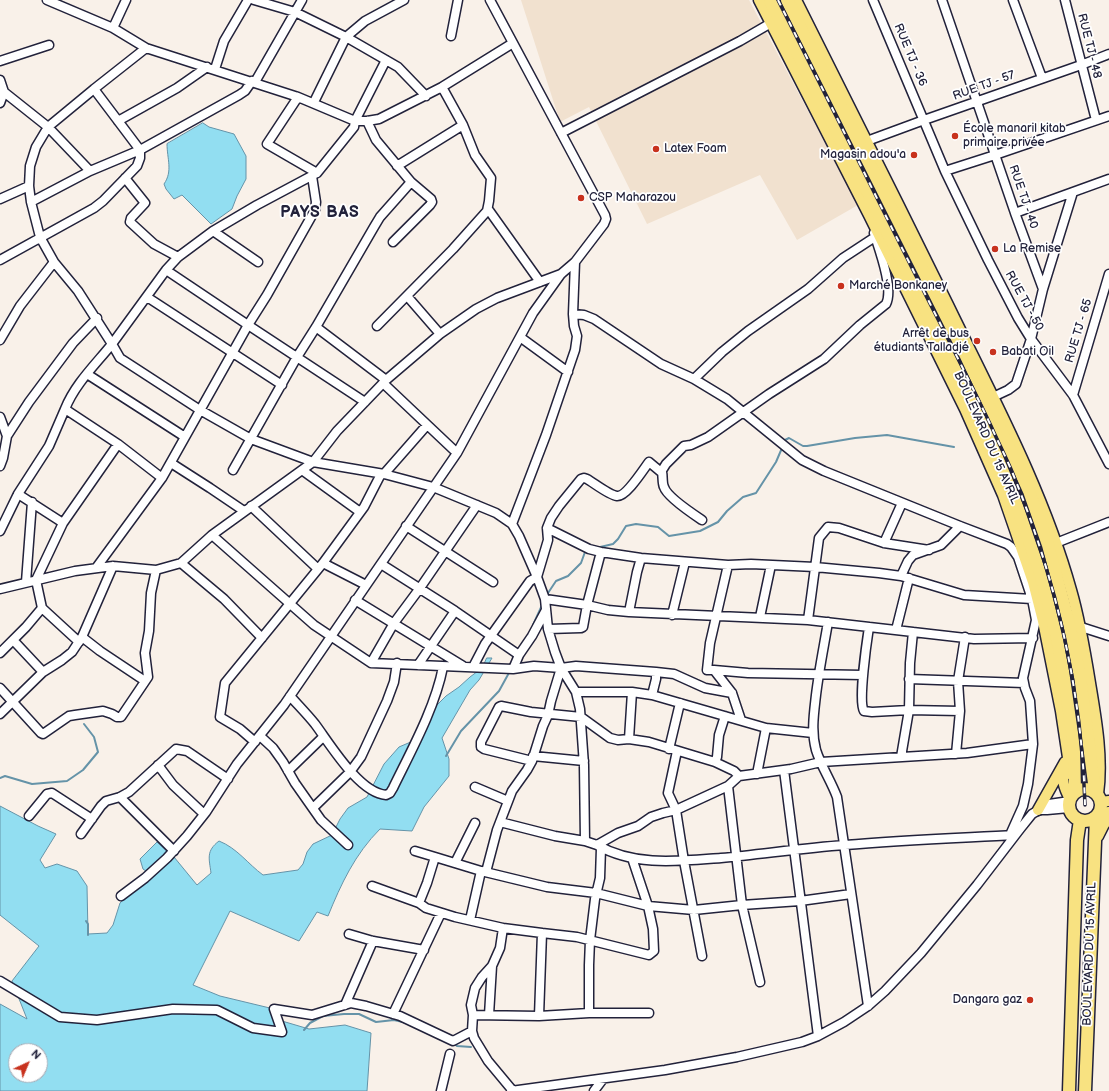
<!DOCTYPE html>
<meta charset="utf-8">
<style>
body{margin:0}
#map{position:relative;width:1109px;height:1091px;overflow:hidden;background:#f9f1e9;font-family:"Balsamiq Sans",sans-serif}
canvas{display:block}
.north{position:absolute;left:8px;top:1043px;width:40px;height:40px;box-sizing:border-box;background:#fff;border:1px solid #a7a7b1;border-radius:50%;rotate:44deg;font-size:11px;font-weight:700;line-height:16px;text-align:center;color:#22223b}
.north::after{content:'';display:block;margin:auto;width:14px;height:18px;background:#c8321e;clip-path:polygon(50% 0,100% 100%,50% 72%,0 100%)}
</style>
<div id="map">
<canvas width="1109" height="1091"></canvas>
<div class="north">N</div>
</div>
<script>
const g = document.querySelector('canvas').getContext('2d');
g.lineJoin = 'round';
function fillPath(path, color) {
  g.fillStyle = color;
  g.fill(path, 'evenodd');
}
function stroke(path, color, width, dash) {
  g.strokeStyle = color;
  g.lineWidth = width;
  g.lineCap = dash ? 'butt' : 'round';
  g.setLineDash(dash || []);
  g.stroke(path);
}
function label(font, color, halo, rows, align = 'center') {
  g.font = font + ' "Balsamiq Sans",sans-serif';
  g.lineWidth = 3.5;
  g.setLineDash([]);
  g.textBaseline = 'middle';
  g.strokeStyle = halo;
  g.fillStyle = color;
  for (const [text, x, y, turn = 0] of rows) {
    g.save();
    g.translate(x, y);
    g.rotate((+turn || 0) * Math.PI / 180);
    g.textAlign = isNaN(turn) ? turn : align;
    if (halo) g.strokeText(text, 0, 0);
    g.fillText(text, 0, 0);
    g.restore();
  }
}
const built = new Path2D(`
 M521,0H749L858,205L797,240L760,175L647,224L589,107L560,122Z`);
const water = new Path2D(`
 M203,123L209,127L234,134L246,156V179L237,196L232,209L211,224L182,195L174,199L166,189L164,184C173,171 167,159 167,144Z
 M487,658H492L479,680L470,690L442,738L449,759V776L424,807L412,831L380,829C355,854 341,884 328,916L317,912L299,941L230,911L193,985L220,996L274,1009L282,1021L309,1029L345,1025L371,1033L367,1091H0V1004L27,1019L12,981L39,946L0,915V806L38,826L56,834L40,860L45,868L57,864L77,871L87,886L88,934L107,933L113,925L120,903L150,874L143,869L140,859L157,842L174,857L197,885L211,873C209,858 206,851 219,841C237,848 248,864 263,875L298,870L303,864L307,852L313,844L332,835L340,819L348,808L367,797L384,764L399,747L413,741L434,708L446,696L459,687L470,677L482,668ZM16,1051H40V1075H16Z`);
const stream = new Path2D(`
 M784,442L785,440L789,438L803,446H807L855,438L887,435L954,447
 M596,548L613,544L618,539L626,526L636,524L658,527L669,536L700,531L718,522L727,511L743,497L756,493L776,462L782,448
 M546,596L556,581L568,576L581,563L585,552L588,551
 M533,625L543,603
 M446,756L461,731L499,691L510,671
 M0,778L5,776L32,784L67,781L83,770L98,752L94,737L84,724
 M86,921L88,924V935
 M304,1030L310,1023L323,1016L344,1014H359L376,1022L394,1020L407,1023
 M453,1043L457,1046L471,1047`);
const minor = new Path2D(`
 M47,0L113,28L146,48L298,97L355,121H367L379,119L442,87L513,43
 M254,0L295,12L346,37L398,67L426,96
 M873,0L945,171L988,260L1018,318L1031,339L1073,395L1109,464
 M942,0L1015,213L1043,289
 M1013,0L1042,78
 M1065,0L1096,120
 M113,28L126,0
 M451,36L458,0
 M0,61L49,45
 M215,69L224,41L248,0
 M0,80L4,92L48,127L90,171L140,150L239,95L245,91L252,81
 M255,82L302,0
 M298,97L267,144L317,173
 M314,102L346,37L365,21L404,0
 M0,103L4,92
 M118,121L177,88L207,67
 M367,121L376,140L411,182L431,199L432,202L430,205L393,242
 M561,133L740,41L771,23
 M867,141L924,120L1081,65L1109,54
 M397,166L463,125
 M945,171L995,155L1109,116
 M125,178L145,203L131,218L130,222L154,244L178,257
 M0,199L29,186
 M31,202L90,171
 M488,209L540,282
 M1015,213L1109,179
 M213,231L258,262
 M0,260L94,208L103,201L137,166L140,158V150L94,89
 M54,262L78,291L112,344L166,270L178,257L213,231L257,205L317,173L354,127L355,121L386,60
 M166,270L248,325L365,402
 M407,296L440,334
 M147,297L282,385
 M573,314L584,315L594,319L661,364L694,379L727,399L802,460L824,471L960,526L1007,544L1011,547L1018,557L1032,599L1036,620L1023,678L1025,688L1030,701L1033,744L1028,784L1023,806L1010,835
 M377,326L453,249L487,211L489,201L491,178L475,155L463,125L442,87
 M316,327L386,380
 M520,337L568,372
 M0,340L20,306L54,262L40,237L31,202L29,186L30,166L36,147L48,127L94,89L146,48
 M87,374L185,437
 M694,379L722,352L748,331L808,289L843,258L875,237
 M383,383L457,453
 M1073,395L1109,274
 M993,397L1008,390L1016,384L1031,339L1043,289L1073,192
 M65,409C75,384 95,365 112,344L120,358L200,410L251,439L313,462L384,474L433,487L496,513L512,524L519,536L537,577L545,599L548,629L555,652L561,668L576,692L580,709L584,765L585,841
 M0,417L7,436
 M171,463L210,488L244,511
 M0,466L3,458L7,436L29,402L73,343L97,318
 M233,470L297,357L316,327L374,227L380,217L411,182
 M302,470L360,512
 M662,472C663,476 662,483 664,487C667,497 693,514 702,520
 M384,474L427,425
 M18,494L63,523
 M251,506L318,569
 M512,524L546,435L575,350L577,336L574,326L573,314L575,262
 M406,526L493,582
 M547,528L589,549L601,552L641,558L728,565L751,564L815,567L879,573L901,576L964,595L1032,599
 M0,531L18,494L49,446L65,409L118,444L162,478
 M212,535L314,625L371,663L513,669L519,655L532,636L546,610
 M884,543L902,503
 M1056,543L1109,522
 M181,563L224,599L262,638
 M323,563L366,585
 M381,564L455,611L519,655
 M728,565L710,643L707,670H714L732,693L741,720
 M96,568L162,478L248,325L267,295L315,210L316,202L312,176
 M901,576L908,561L913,555L941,545L960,526
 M26,582L32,502
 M0,589L75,571L113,566L156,570L181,563L212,535L313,462L337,431L386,380L440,334L476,309L497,298L561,274
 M545,599L587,605L608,610L629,612L808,620L974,639L1033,638
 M355,600L463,666
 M42,608L79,642
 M629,612L637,572L641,558
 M672,615L685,562
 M760,617L771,565
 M808,620L819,538L828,527L839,528L884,543L929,550
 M828,622C824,646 819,670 816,695C814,713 811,731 816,750C821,766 831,781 837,797L868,1006
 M869,627C867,640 858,702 864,711L872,712L909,710L960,711
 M1081,627L1109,636
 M548,629L581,628L583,627L587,605L601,552
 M896,630L909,578
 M82,637L100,651L145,681
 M13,640L43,672
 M0,653L26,627L42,608L36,580L63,523L118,444
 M371,663L394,623L420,588L477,505
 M418,665L455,611
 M473,667L485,644L530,581L537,577L548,540L547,528L551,518L559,506L581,479L584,478L587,479C594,483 609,495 617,496C626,497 643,470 649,462L661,472L666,464L684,446L691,445L708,437L769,394L824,359L860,325L886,304C894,289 879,249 874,233
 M513,669L534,666L561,668
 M714,670L748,673L863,675
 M656,672L674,674L705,688L732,693
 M909,679L1024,683
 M0,688L41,733L43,734L69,716L75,715L103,711L112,714L117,717H121L148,677L145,653L149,631L151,593L156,570
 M576,692H632L652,695L766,728L813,733
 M290,696C298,705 307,714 315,724C330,744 359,793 386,795L390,793L393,788C411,751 435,708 443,667
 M0,714L43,672L62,660L72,652L82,637L113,566
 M260,736L273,748L283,762L295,783L321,820L348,845
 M629,739L632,692
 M255,742L240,729L220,717L225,683L323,563L364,507L381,474
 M669,749L680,703
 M677,751L668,793L676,810L663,813L651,817L638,826L618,833L597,845C635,867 680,861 721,858C763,854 804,848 845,845C901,840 958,838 1014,835
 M956,754L960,711L958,681L965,637
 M533,756L584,761
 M901,757L909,710L910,663L913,632
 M532,761L484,749L481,747V742L499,707L501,706L531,712L581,717L610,738L618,740L629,739L649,742L715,762L734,771L739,776L791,769L821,762L967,753L1033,744
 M715,762L717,757L719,735L725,716
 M158,765L173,785L204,814
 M784,770L818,1036
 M288,771L323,737
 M757,774L766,728
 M728,786L742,905L760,982
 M475,787L508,801
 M120,797L174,851
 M313,808L350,772L361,757L387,701L394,682L397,663
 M1038,810H1047L1069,808
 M29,816L47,794L52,793L92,819
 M500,822L555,836L585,841L597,845
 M81,834L101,806L106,801L120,797L129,792L176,749L187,751L228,779
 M415,851L435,857
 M455,863L475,823
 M486,872L497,830L512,791L527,770L532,761L543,726L548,715L551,701L561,668L576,666L656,672V679L652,695
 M372,886L419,903L426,908L455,917L503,928L542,933
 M121,896L145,878L167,858L187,836L206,812L237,764L284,705L457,453L533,313L561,274L575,262L604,224L606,219L605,215L490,0
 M419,903L427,883L435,857L481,871L547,887L596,893L648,906L694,910L742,905L800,901L851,894
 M470,920L481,871
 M503,928L500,948L492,966L482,977L475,988L471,1005L473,1015L472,1031L474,1038L488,1061L513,1091
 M349,934L373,941L424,950
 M702,956L684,861L676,810L728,786L739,776
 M0,981L60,1017L97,1020L173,1009L217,1010L253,1028L282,1032L274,1009L312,1015L351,1003L366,1006L400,1016L453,1041L472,1031
 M345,1005L373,941
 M589,1013V965L590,940L595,899L600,878L601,848
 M393,1014L441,913
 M473,1015L539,1016L589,1013H649
 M489,1015L492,966
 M539,1016L542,933L577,937L649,955L654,951L653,929L648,906L632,858
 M441,1091L450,1054
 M511,1091L665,1070L737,1057L802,1042L818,1036L844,1022L868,1006L885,991L921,953L977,885L1020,829L1032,814L1049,804L1070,801
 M594,1091L603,1079`);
const major = new Path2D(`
 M759,0L869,215L965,409L1003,495L1033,582L1043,621L1061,711L1069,764V774
 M796,0C847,102 898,203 948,305C993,398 1043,490 1071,590C1080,621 1085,652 1090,683C1096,719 1103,758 1098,794
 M1064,766C1061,779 1064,788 1070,799
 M1101,802L1109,801
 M1038,810L1065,762
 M1099,814L1109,812`);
const highway = new Path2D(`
 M770,0L873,203L990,440L1017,506L1040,573L1056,634L1063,671L1074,747L1075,792
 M787,0L965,354L1000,428L1029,491L1048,545L1069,623L1080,677L1095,791
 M1069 805a16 16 0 1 1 32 0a16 16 0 1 1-32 0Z
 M1097,836L1103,824L1109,817
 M1069,1091L1077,840L1080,820
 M1085,1091L1096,817`);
const rail = new Path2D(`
 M778,0C822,87 865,175 909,262C936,316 965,371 991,426C998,442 1006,457 1013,474C1056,579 1082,691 1085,805`);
const markers = [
 [955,136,4,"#c8321e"],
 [656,149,4,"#c8321e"],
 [914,155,4,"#c8321e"],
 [581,198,4,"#c8321e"],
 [995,249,4,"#c8321e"],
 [841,286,4,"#c8321e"],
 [977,341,4,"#c8321e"],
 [993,352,4,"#c8321e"],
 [1030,1000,4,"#c8321e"]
];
const streetNames = [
 ["RUE TJ - 48",1089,46,76],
 ["RUE TJ - 36",910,55,67],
 ["RUE TJ - 57",984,86,-20],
 ["RUE TJ - 40",1023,197,71],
 ["RUE TJ - 50",1024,301,61],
 ["RUE TJ - 65",1079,331,-73],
 ["BOULEVARD DU 15 AVRIL",986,438,66],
 ["BOULEVARD DU 15 AVRIL",1090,954,-88]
];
const poiNames = [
 ["École manaril kitab",963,129],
 ["primaire privée",963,143],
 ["Latex Foam",664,149],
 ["Magasin adou'a",906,155,"right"],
 ["CSP Maharazou",589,198],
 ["La Remise",1003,249],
 ["Marché Bonkaney",849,286],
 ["Arrêt de bus",969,334,"right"],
 ["étudiants Talladjé",969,348,"right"],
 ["Babati Oil",1001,352],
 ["Dangara gaz",1022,1000,"right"]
];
const districtNames = [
 ["PAYS BAS",320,213]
];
fillPath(built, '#f1e1cf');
fillPath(water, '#92def1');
stroke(water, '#6593a8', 1);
stroke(stream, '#6593a8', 2);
stroke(minor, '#22223b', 11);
stroke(major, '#22223b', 13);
stroke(highway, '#22223b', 15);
stroke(minor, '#fff', 8);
stroke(major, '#f8e281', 10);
stroke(highway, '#f8e281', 12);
stroke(rail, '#22223b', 3.5);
stroke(rail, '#fff', 2, [6]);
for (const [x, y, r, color] of markers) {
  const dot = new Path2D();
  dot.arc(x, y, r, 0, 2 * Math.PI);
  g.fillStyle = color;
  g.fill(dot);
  stroke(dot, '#fff', 1.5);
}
label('12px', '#22223b', '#fff', streetNames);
label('12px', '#22223b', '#fff', poiNames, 'left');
g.letterSpacing = '1px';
label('bold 16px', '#22223b', '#fff', districtNames);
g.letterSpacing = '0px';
</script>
